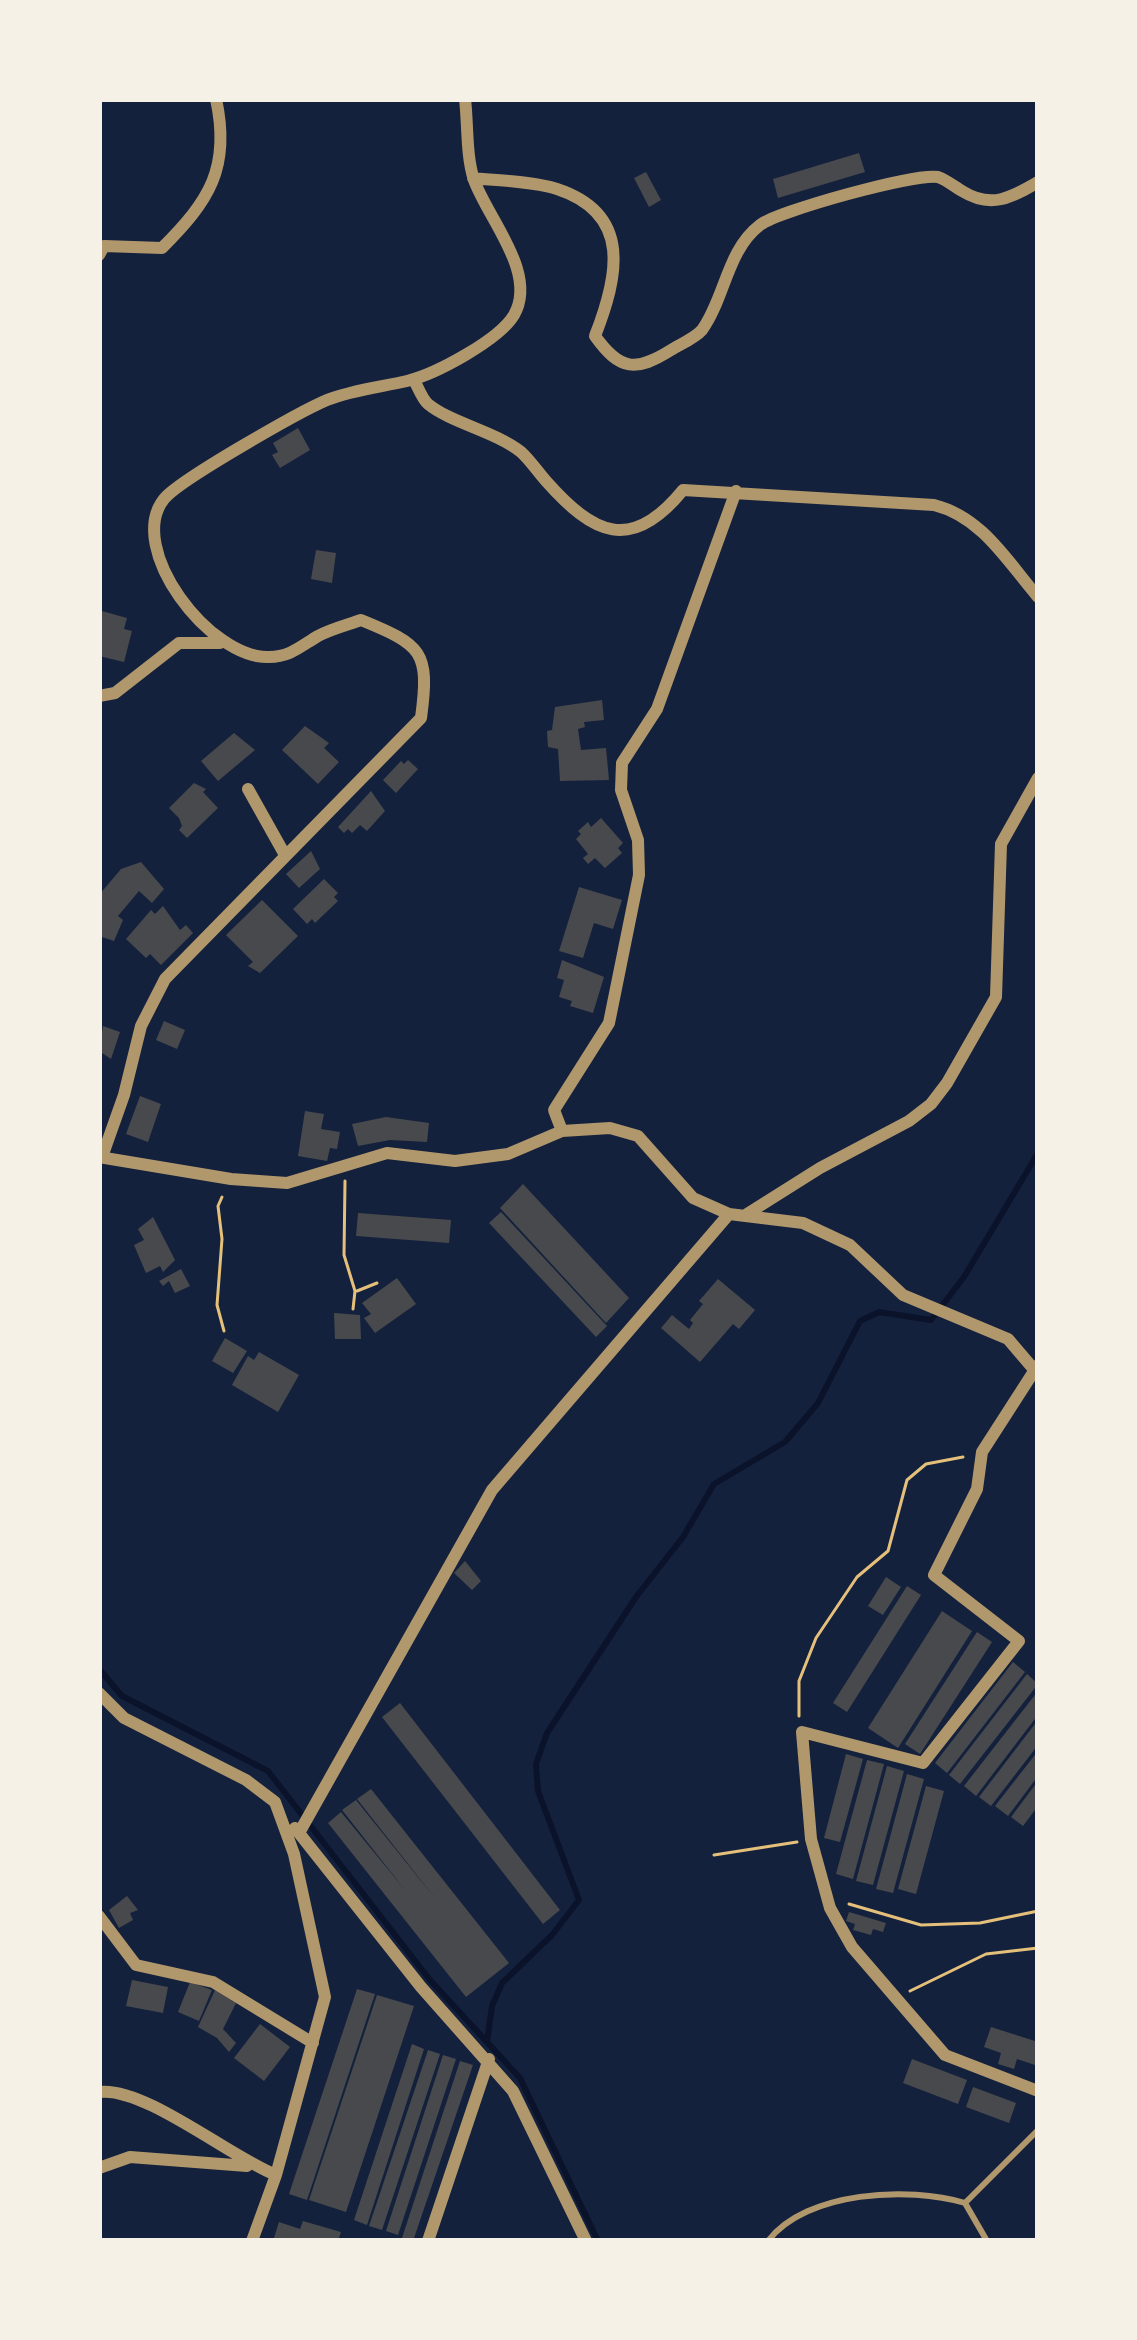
<!DOCTYPE html>
<style>
body{margin:0}
#map{position:relative;width:1137px;height:2340px;overflow:hidden;background:#14213d;font-family:Merriweather,serif}
canvas{display:block}
.frame{position:absolute;inset:0;border:102px solid #f6f1e7;pointer-events:none}
</style>
<div id="map">
<canvas width="1137" height="2340"></canvas>
<div class="frame"></div>
</div>
<script>
const g = document.querySelector('canvas').getContext('2d');
g.lineJoin = 'round';
function stroke(path, color, width, dash) {
  g.strokeStyle = color;
  g.lineWidth = width;
  g.lineCap = dash ? 'butt' : 'round';
  g.setLineDash(dash || []);
  g.stroke(path);
}
function fillPath(path, color) {
  g.fillStyle = color;
  g.fill(path, 'evenodd');
}
const stream = new Path2D(`
 M99,1669L122,1696L268,1771L430,1980L520,2078L598,2241
 M487,2042L492,2006L502,1983L552,1935L579,1900L538,1791L536,1764L547,1733L636,1597L683,1537L714,1484L785,1442L818,1403L860,1321L879,1312L931,1320L964,1277L1038,1153`);
const building = new Path2D(`
 M859,153L865,172L778,198L773,179Z
 M646,172L661,200L649,207L634,178Z
 M298,428L310,450L280,468L272,455L278,452L273,443Z
 M316,550L336,553L332,583L311,579Z
 M102,611L127,618L124,629L132,631L124,662L99,656Z
 M602,700L604,720L584,722L585,727L578,729L581,750L606,748L609,780L560,781L558,749L548,747L547,731L552,730L555,707Z
 M305,726L329,743L324,748L339,762L318,784L282,750Z
 M234,733L255,750L218,781L201,761Z
 M408,760L418,769L396,793L383,780L401,761L404,764Z
 M194,783L206,789L203,792L218,808L187,838L179,830L182,826L179,818L169,808Z
 M371,791L385,811L367,831L360,825L352,833L348,829L344,833L338,827Z
 M601,818L623,843L618,848L622,853L605,868L595,858L588,864L583,858L588,854L576,839L581,834L578,831L588,822L591,827Z
 M311,851L320,869L299,888L286,874Z
 M141,862L164,889L152,903L139,891L118,916L123,920L114,941L99,936V895L121,869Z
 M324,879L338,893L334,897L338,901L315,923L312,919L307,924L293,909Z
 M579,887L622,900L613,929L594,923L583,958L559,951Z
 M262,900L298,936L260,973L248,966L253,962L226,935Z
 M163,906L180,930L186,925L193,933L161,965L150,954L146,958L126,939L151,910L155,914Z
 M562,960L604,977L593,1013L570,1006L572,1001L559,997L564,980L557,978Z
 M164,1021L185,1030L177,1049L156,1040Z
 M103,1026L120,1032L111,1059L99,1051Z
 M140,1096L161,1104L148,1142L126,1134Z
 M305,1111L324,1114L321,1129L340,1132L337,1149L330,1148L327,1161L298,1156Z
 M386,1117L429,1123L427,1142L390,1140L358,1146L352,1124Z
 M523,1184L629,1298L606,1323L500,1208Z
 M501,1212L607,1326L596,1337L489,1223Z
 M358,1213L451,1220L449,1243L356,1236Z
 M153,1217L175,1260L163,1272L160,1266L146,1273L134,1245L144,1240L138,1229Z
 M181,1269L190,1286L175,1293L169,1281L163,1286L159,1281Z
 M397,1278L416,1304L375,1333L364,1318L371,1314L362,1303Z
 M718,1279L755,1310L739,1329L733,1324L700,1362L661,1328L672,1315L689,1329L693,1323L690,1320L703,1304L699,1301Z
 M334,1313L360,1315L361,1339H335Z
 M225,1338L247,1351L233,1373L212,1361Z
 M259,1352L299,1375L278,1412L232,1385L248,1356L254,1360Z
 M465,1561L481,1581L472,1590L454,1573Z
 M886,1577L901,1587L883,1615L868,1606Z
 M907,1586L921,1595L847,1712L833,1703Z
 M942,1611L972,1631L898,1748L868,1728Z
 M977,1632L992,1642L920,1754L905,1744Z
 M1013,1662L1025,1672L947,1773L935,1763Z
 M1027,1674L1038,1684L960,1784L949,1775Z
 M1038,1691V1715L976,1796L964,1786Z
 M400,1703L560,1910L543,1924L382,1717Z
 M1038,1720V1745L991,1806L979,1797Z
 M1038,1751V1776L1008,1816L995,1806Z
 M846,1754L863,1759L840,1842L824,1838Z
 M867,1760L884,1764L853,1879L836,1874Z
 M887,1766L904,1771L873,1885L856,1881Z
 M907,1774L924,1779L893,1893L876,1889Z
 M1038,1781V1806L1023,1826L1011,1817Z
 M926,1786L944,1791L916,1894L898,1889Z
 M371,1789L509,1963L466,1997L328,1823L341,1812L405,1890L342,1810L356,1800L438,1902L357,1799Z
 M127,1896L138,1910L130,1913L133,1920L119,1928L109,1910Z
 M849,1912L886,1923L883,1932L873,1929L871,1935L853,1930L855,1924L846,1921Z
 M132,1980L168,1987L163,2013L126,2006Z
 M190,1982L212,1990L199,2021L178,2012Z
 M357,1989L375,1994L307,2200L289,2194Z
 M215,1990L236,2003L223,2029L236,2043L229,2052L217,2038L198,2027Z
 M377,1995L414,2006L346,2212L309,2200Z
 M260,2024L290,2047L264,2081L234,2058Z
 M991,2027L1038,2042V2066L1017,2059L1014,2069L998,2064L1001,2053L984,2047Z
 M412,2044L424,2049L367,2225L354,2220Z
 M428,2050L440,2054L382,2230L369,2226Z
 M443,2055L456,2059L398,2235L386,2231Z
 M912,2059L967,2080L958,2104L903,2083Z
 M460,2061L473,2065L413,2241L402,2238Z
 M973,2087L1016,2103L1009,2123L966,2107Z
 M303,2221L341,2232L338,2241H273L279,2222L300,2229Z`);
const path = new Path2D(`
 M345,1181L344,1255L355,1291L353,1309
 M222,1197L218,1206L222,1239L217,1305L224,1331
 M357,1291L377,1283
 M799,1716V1681L816,1638L857,1577L888,1551L907,1480L926,1464L963,1457
 M714,1855L797,1842
 M849,1904L921,1925L980,1923L1038,1911
 M910,1991L986,1954L1038,1948`);
const service = new Path2D(`
 M965,2203L1038,2130
 M768,2241C806,2191 909,2186 965,2203L987,2241`);
const minor = new Path2D(`
 M473,178C500,181 531,181 557,189C633,214 618,277 595,336C620,371 636,372 671,350C681,344 695,338 702,330C725,298 727,250 760,225C778,211 915,173 938,177C945,179 955,187 962,191C991,209 1011,198 1038,182
 M99,255L104,246L162,248C209,201 231,168 216,99
 M414,380C418,387 422,399 428,404C451,423 494,431 521,452C530,460 537,471 546,481C593,534 631,554 683,490L934,505C982,517 1007,561 1038,597
 M99,696L115,693L179,643H220
 M248,789L285,855
 M562,1131L554,1110L609,1023L639,875L638,840L621,790L622,763L657,709L736,491
 M99,1157L231,1179L287,1183L387,1153L455,1161L508,1154L562,1131L610,1128L638,1136L693,1198L729,1214L803,1223L850,1245L903,1295L1008,1339L1037,1373
 M102,1157L124,1095L141,1026L165,979L421,718C430,651 422,645 361,620C347,625 331,629 318,636C301,646 290,657 269,657C210,659 125,548 164,499C179,480 301,411 327,400C352,390 381,387 407,381C436,374 499,340 514,315C538,273 488,219 474,180C466,156 468,124 465,99
 M747,1214L820,1168L909,1121L931,1104L947,1083L996,997L1001,844L1038,778
 M1038,1365L982,1452L977,1489L934,1575L1019,1641L923,1763L802,1732L811,1839L830,1908L852,1947L945,2055L1038,2091
 M99,1693L124,1718L246,1780L275,1802L294,1854L325,1997L276,2175L252,2241
 M295,1828L421,1987L513,2091L586,2241
 M299,1833L492,1490L729,1214
 M99,1916L136,1965L213,1982L313,2043
 M99,2092C144,2086 230,2157 276,2175
 M99,2168L130,2157L247,2166
 M428,2241L489,2059`);
stroke(stream, '#0b132b', 6);
fillPath(building, '#48494c');
stroke(path, '#e5c07b', 3);
stroke(service, '#b1986c', 6);
stroke(minor, '#b1986c', 12);
</script>
